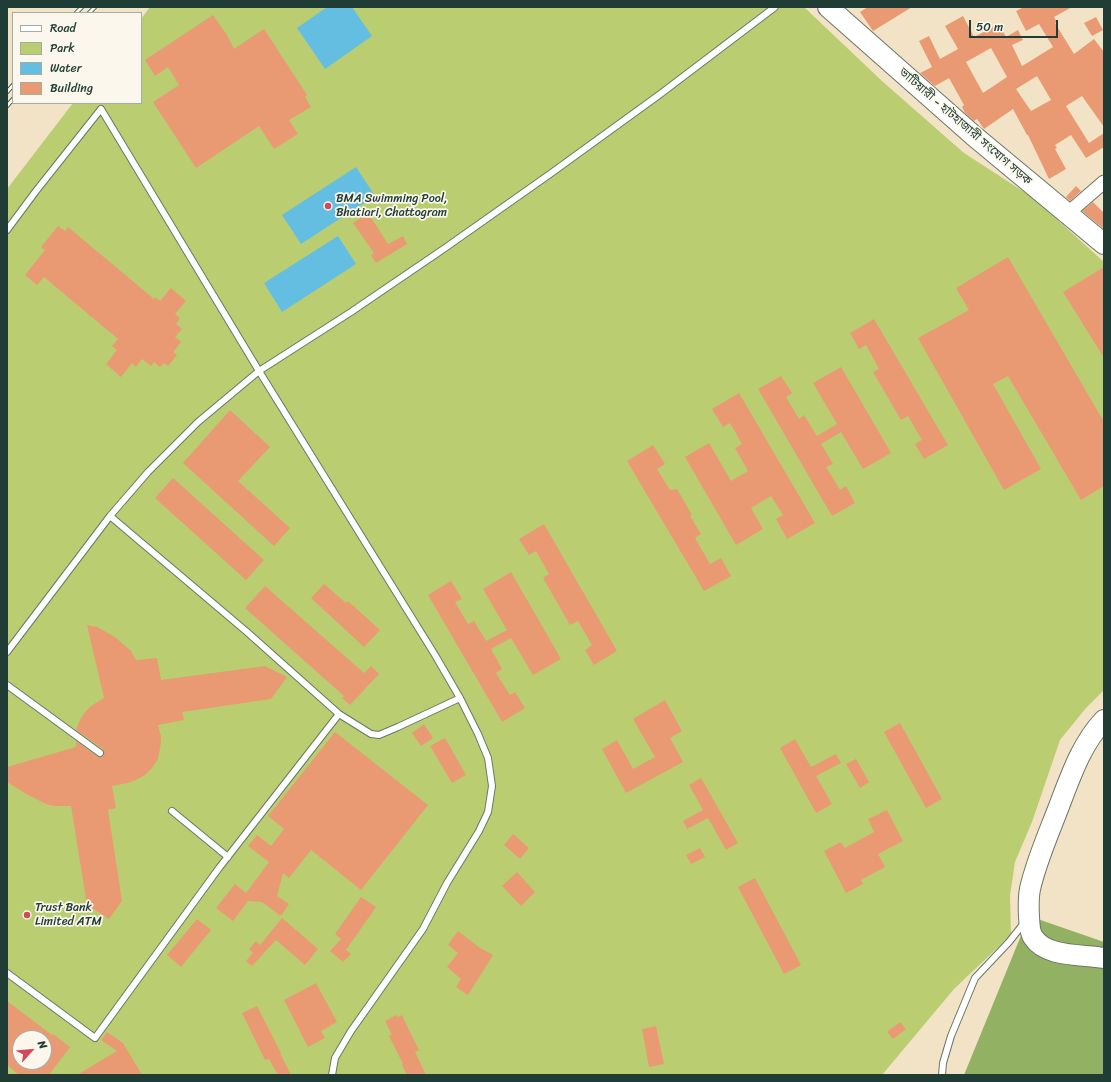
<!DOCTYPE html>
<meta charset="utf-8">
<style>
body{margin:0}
#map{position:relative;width:1111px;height:1082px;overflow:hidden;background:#f2e3c7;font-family:Sriracha,sans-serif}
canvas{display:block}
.frame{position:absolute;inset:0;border:8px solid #1f3d34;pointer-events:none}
.legend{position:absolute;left:12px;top:12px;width:130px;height:92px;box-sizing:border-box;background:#fbf7ec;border:1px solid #a3ada2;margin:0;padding:5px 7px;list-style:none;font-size:12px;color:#1f3d34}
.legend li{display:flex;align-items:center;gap:8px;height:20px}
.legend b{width:20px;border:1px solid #a3ada2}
.north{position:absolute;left:12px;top:1030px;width:40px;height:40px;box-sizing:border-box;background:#fbf7ec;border:1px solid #a3ada2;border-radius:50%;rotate:63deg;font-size:11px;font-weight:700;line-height:16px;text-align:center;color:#1f3d34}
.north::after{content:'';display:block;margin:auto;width:14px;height:18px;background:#d1495b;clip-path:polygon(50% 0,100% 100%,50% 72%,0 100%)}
.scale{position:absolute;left:969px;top:20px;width:89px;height:18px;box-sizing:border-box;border:2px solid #1f3d34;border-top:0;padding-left:5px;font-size:12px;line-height:14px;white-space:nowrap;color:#1f3d34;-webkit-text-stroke:3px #fbf7ec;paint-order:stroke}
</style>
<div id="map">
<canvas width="1111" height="1082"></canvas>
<div class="frame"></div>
<ul class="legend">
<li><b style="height:5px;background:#fff"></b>Road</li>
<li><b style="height:11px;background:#bace71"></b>Park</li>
<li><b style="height:11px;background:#63bee1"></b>Water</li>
<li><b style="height:11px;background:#e99a72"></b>Building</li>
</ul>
<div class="north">N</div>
<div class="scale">50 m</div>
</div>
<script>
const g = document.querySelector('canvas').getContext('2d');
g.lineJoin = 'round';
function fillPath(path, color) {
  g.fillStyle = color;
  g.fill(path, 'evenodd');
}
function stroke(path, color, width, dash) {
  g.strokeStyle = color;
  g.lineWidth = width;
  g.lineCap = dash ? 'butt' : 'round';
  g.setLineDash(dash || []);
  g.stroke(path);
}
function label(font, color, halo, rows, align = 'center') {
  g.font = font + ' Sriracha,"Noto Sans Bengali",sans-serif';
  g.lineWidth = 3.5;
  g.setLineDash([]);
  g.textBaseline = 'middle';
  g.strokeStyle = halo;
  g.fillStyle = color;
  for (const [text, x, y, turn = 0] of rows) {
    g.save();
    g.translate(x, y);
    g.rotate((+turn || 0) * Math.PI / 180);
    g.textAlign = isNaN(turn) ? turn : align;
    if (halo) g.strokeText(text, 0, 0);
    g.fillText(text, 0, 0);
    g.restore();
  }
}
const green = new Path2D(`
 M150,7H804L882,81L964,153L1032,197L1104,262V690L1086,708L1060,740L1032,822L1015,862L1010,896L1011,935L954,989L882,1075H7V189L73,103H141V19ZM20,1038H44V1062H20Z`);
const forest = new Path2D(`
 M1029,916L1104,942V1075H964Z`);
const water = new Path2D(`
 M327,7H352L372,36L325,69L297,28Z
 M356,167L375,196L301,244L282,215Z
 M338,236L356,264L282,312L264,283Z`);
const building = new Path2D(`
 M868,7H912L873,31L860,12Z
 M1024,7H1072L1054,17L1057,22L1055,23L1074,54L1094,39L1104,52V127L1082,96L1066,106L1089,143L1104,133V147L1086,158L1071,135L1055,145L1057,148L1055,149L1066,169L1049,179L1028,135H1027L1013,109L984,129L977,119L974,121L965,113L962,107L964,105L949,78L935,86L920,73L932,67L919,41L929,36L940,59L958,49L945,26L963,16L974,37L999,24L1006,37L1018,30L1023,40L1012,45L1022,66L1053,47L1039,24L1026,31L1016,11ZM991,48L1007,77L983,93L966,62ZM1037,76L1051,100L1031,111L1016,89Z
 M213,15L227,35L234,49L264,29L307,95L305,97L311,107L289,120L298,134L274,149L259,126L196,168L153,102L179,85L168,67L155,76L145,60Z
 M1096,17L1103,30L1092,36L1084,23Z
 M1076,186L1081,191L1070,201L1066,197Z
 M1093,202L1104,213V229L1082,211Z
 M368,213L388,244L403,236L407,244L376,263L371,255L374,253L353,223Z
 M58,226L65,231L68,227L154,299L155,297L160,301L171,288L186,301L175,314L180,318L176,324L182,329L175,337L181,342L173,352L177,355L168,366L164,363L160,367L154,362L151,366L142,359L136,367L132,363L121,377L106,364L117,350L112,346L118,339L44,277L37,285L25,275L45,250L41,247Z
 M1008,257L1104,422V486L1081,500L1008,376L993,384L1041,469L1004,490L918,338L969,310L956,288Z
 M1104,267V358L1063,292Z
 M874,319L948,445L924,459L915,444L922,440L908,416L901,420L873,372L879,369L866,345L859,349L850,333Z
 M841,367L891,453L863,469L841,432L821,444L833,464L826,467L840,490L846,486L855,503L832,516L758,389L781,376L792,393L786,397L799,419L804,415L817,436L837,424L813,383Z
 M739,393L815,523L787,539L776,519L783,515L771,496L751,508L763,529L736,545L685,457L709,443L731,481L748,471L735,448L742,444L730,423L723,427L712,409Z
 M230,410L270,447L238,481L290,528L274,546L183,463Z
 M653,445L665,464L657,469L670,490L677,489L692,515L690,516L701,534L695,538L710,564L721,558L731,576L704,591L627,461Z
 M173,478L264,560L246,580L155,498Z
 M544,524L617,651L594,665L585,650L592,645L578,621L570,625L543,578L549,574L536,551L529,555L519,539Z
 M511,572L561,659L533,675L511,638L491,649L502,669L496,673L510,695L515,692L525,708L502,722L428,595L451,581L462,599L455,602L468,624L474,621L486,641L507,630L483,589Z
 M324,584L346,603L348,601L380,630L364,647L311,598Z
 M265,586L364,673L371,666L379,674L350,705L342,698L344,696L245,608Z
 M87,625L97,627L115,637L131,651L136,660L157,658L161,680L265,666L287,677L271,699L182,712L184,720L158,725L161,736V743L158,759L152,768L145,775L136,780L128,783L112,786L116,808L108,810L122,901L109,919L87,905L71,806H54L46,804L28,795L7,782V767L76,747V741L98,757H101L104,755V752L103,749L76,730L80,720L85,712L91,706L104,698Z
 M665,700L682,731L670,738L683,762L626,793L602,749L617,740L633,769L655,757L633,719Z
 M900,723L942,799L926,808L884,732Z
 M424,724L433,738L421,746L412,733Z
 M335,732L428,805L361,890L311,850L289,878L283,873L277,896L289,904L281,916L262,902L248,901L233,921L216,908L235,884L246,893L269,862L248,846L257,835L271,846L284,829L268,816Z
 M445,738L466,775L452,783L430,746Z
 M795,739L811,767L836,754L841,763L816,776L832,804L816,813L780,748Z
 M856,759L869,782L860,788L846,764Z
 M701,778L738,843L726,850L708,818L687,829L683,821L703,810L689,785Z
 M887,810L903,841L878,854L885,867L861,880L863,884L846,893L824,851L841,842L845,848L874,832L868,819Z
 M513,834L529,848L520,859L504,845Z
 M700,848L705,857L691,864L686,855Z
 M517,872L535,892L521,906L502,886Z
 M755,878L801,965L784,974L738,887Z
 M361,897L376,907L346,950L351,954L343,962L330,951L341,939L335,934Z
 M282,918L318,949L305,965L276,940L252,966L246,961L253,953L249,949L256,941L260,945Z
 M197,919L211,930L181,967L167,955Z
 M458,931L480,948L493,955L468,995L456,987L461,979L447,967L458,953L448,945Z
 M316,983L337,1022L321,1031L325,1038L308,1047L284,1000Z
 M7,1001L52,1035L53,1034L70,1047L49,1075H19L7,1065ZM20,1038H44V1062H20Z
 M257,1006L281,1053H280L291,1075H278L269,1059L265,1060L242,1013Z
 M396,1015L398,1017L402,1015L408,1028L419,1050L415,1052L426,1075H407L402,1065L403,1064L389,1036L392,1035L385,1021Z
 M900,1022L906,1029L893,1039L887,1032Z
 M656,1026L664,1064L649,1067L642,1029Z
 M107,1032L123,1043L142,1075H77L117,1051L101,1040Z`);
const service = new Path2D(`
 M7,230L36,191L101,109L259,371L435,655L460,698L478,734L488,758L492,786L488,812L479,831L447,883L423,929L351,1031L335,1058L332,1075
 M7,652L110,516L148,472L198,422L259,371L351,312L445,248L550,174L659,95L775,7
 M7,685L100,753
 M339,714L371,734L379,735L398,727L460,698
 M172,811L228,857
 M7,973L95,1038L219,868L339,714L247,632L110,516
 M942,1075L943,1063L951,1036L975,978L1009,942L1024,923`);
const minor = new Path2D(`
 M1067,214L1104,182`);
const primary = new Path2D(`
 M828,7L974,136L1104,244
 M1104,720C1081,744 1070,778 1058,809C1048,835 1036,862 1030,889C1028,899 1028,930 1033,937C1046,958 1083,954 1104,958`);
const rail = new Path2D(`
 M76,13L82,7
 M89,13L95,7
 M7,92L13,85
 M7,106L13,99`);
const markers = [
 [328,206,4,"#d1495b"],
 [27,915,4,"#d1495b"]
];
const streetNames = [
 ["ভাটিয়ারী - হাটহাজারী সংযোগ সড়ক",965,127,41]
];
const poiNames = [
 ["BMA Swimming Pool,",336,199],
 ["Bhatiari, Chattogram",336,213],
 ["Trust Bank",35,908],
 ["Limited ATM",35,922]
];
fillPath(green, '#bace71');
fillPath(forest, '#93b163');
fillPath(water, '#63bee1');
fillPath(building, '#e99a72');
stroke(service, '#697767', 8);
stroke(minor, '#697767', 15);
stroke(primary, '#697767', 22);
stroke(service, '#fff', 6);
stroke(minor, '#fff', 13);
stroke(primary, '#fff', 20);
stroke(rail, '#1f3d34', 4.5);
stroke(rail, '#fbf7ec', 3, [9]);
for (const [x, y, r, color] of markers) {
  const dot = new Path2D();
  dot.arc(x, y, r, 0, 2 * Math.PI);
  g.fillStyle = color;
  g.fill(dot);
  stroke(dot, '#fbf7ec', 1.5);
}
label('12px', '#1f3d34', '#fbf7ec', streetNames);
label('12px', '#1f3d34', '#fbf7ec', poiNames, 'left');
</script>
